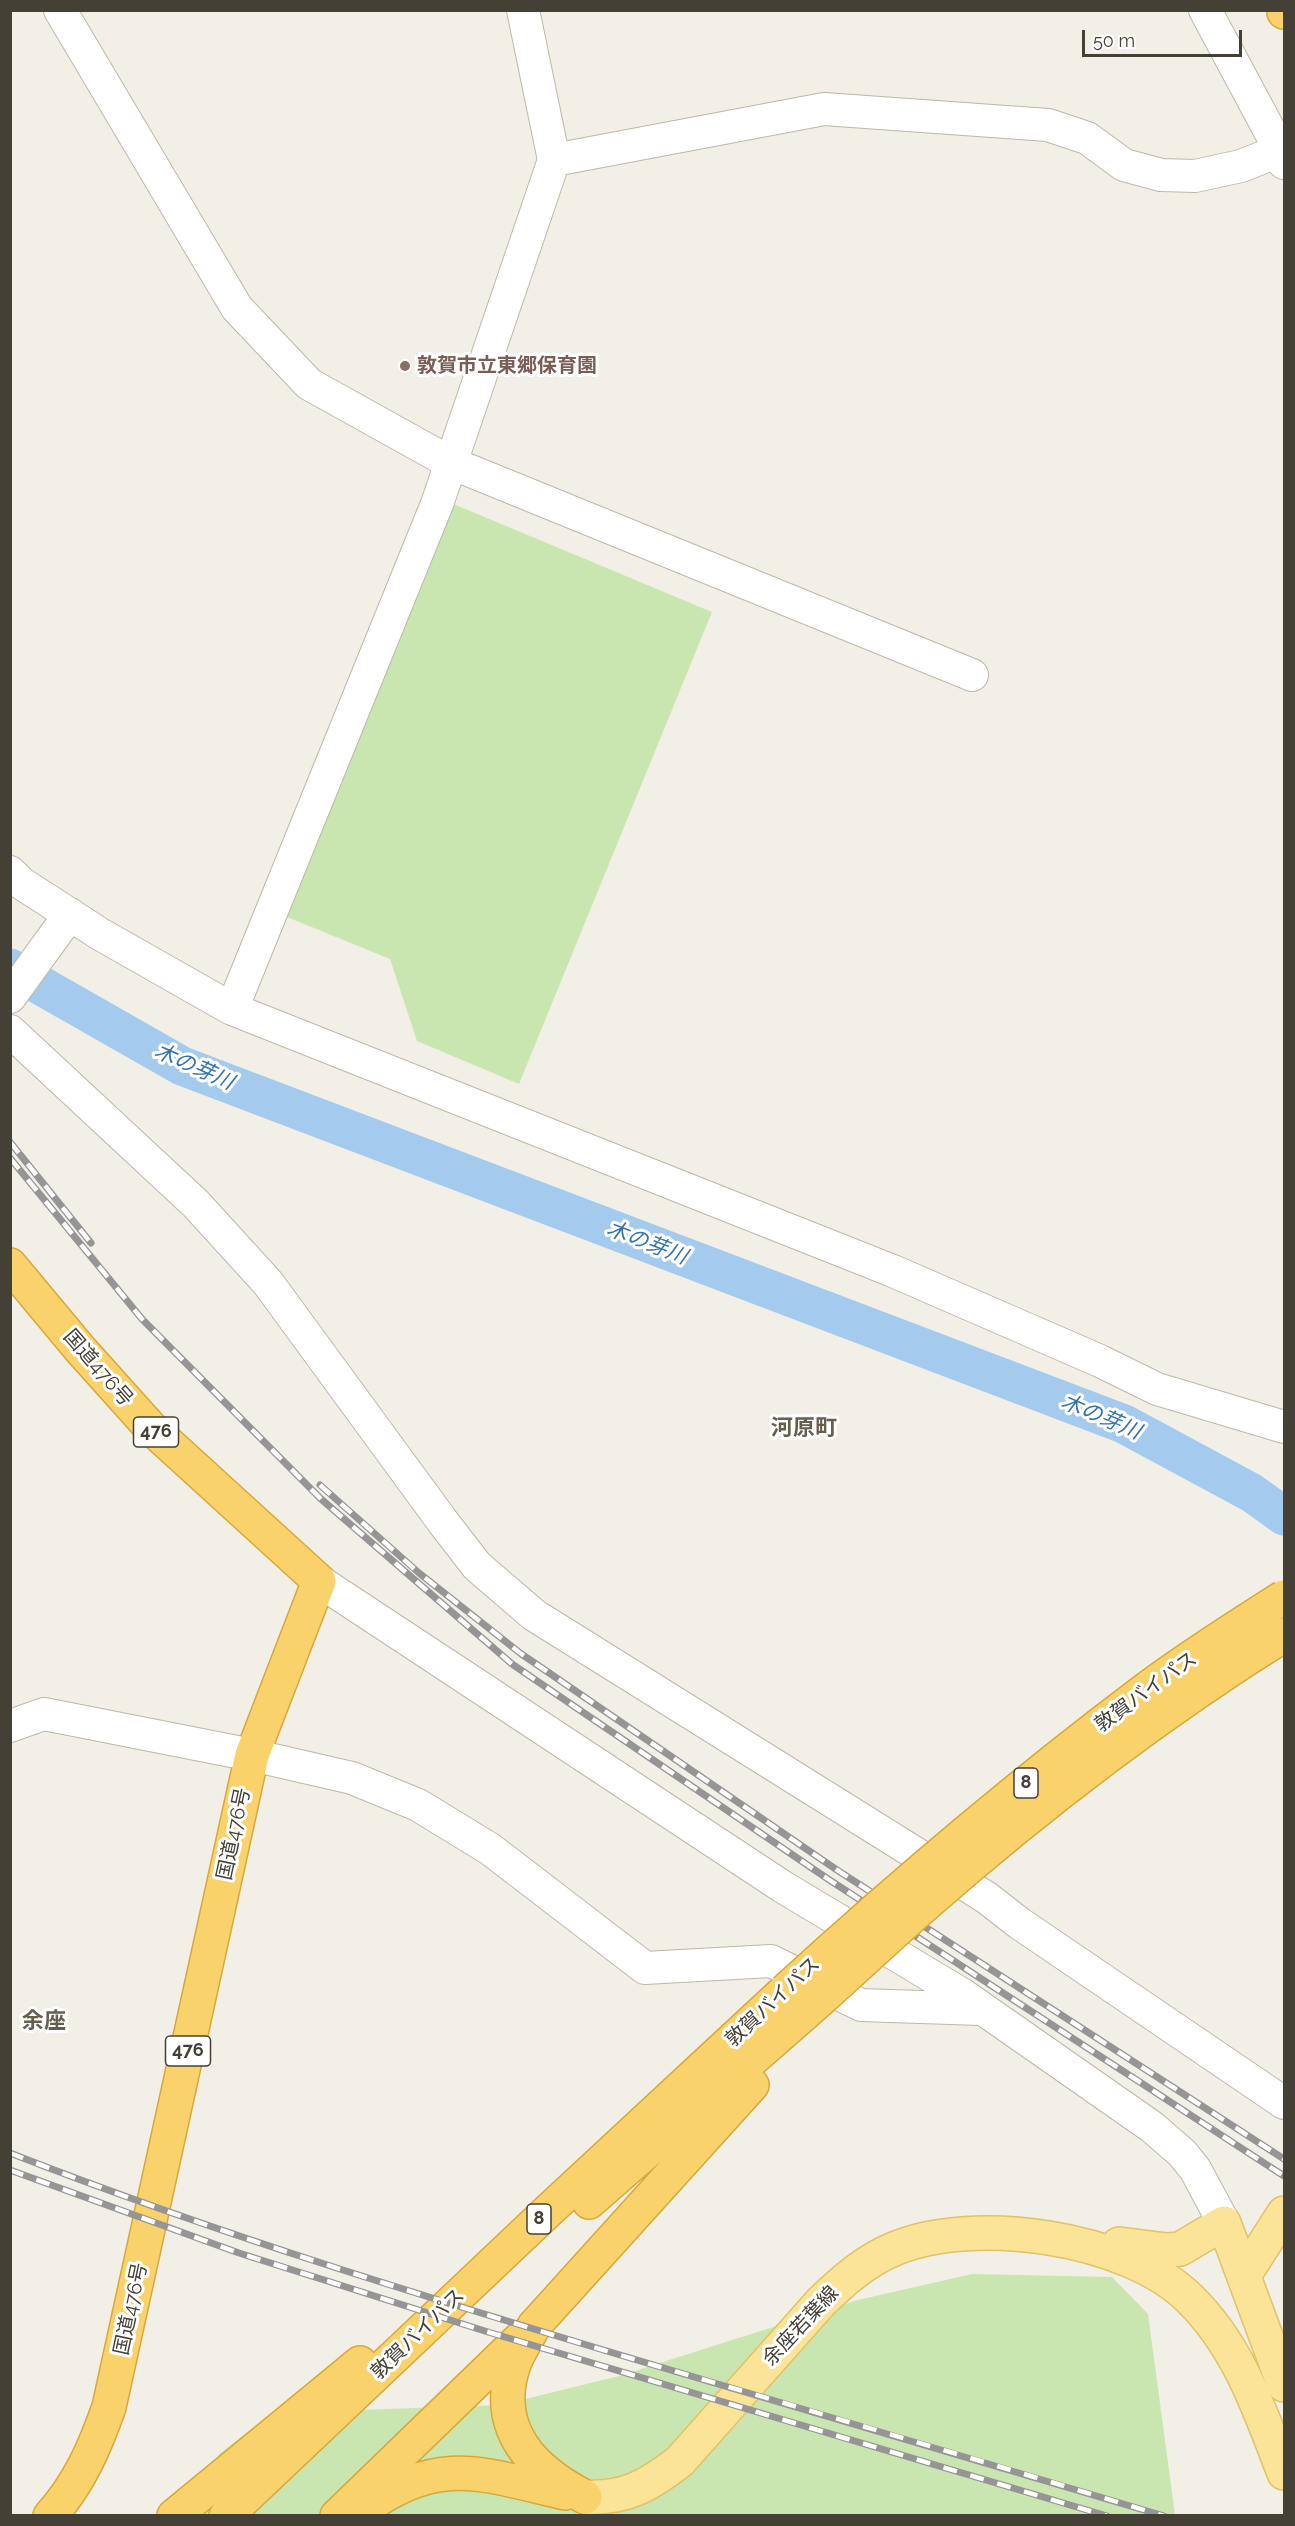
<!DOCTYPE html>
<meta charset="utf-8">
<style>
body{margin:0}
#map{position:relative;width:1295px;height:2526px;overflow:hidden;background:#f2efe6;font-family:Raleway,sans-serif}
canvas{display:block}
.frame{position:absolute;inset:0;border:12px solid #454036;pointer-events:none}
.scale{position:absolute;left:1082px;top:30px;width:160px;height:27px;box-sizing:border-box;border:3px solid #454036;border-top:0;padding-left:8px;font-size:18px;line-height:21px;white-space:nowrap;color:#454036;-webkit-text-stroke:4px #fff;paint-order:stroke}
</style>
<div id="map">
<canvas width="1295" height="2526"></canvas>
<div class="frame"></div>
<div class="scale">50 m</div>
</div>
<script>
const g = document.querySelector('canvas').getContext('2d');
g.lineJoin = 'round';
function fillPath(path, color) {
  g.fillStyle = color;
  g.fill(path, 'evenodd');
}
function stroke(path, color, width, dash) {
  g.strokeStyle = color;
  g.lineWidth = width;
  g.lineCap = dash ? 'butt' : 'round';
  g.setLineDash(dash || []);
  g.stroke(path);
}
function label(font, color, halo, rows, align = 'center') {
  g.font = font + ' Raleway,"Noto Sans JP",sans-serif';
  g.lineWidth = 6;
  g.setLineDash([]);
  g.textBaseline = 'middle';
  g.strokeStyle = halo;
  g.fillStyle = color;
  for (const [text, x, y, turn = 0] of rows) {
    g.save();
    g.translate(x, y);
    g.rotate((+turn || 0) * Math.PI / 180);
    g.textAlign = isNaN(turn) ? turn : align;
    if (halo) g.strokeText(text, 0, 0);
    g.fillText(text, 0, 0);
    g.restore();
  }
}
const green = new Path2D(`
 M451,503L712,612L519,1084L417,1041L390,959L282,915Z
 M972,2274L1112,2277L1148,2314L1175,2515L191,2516L219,2454L262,2421L330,2411L501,2405L619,2376L858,2300Z`);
const river = new Path2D(`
 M10,968L182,1066L1124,1424L1252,1493L1284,1516`);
const minor = new Path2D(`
 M60,10L237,308L309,384L451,463L972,675
 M1205,10L1280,150L1284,163
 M554,160L824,109L1048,125L1087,138L1124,165L1161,175L1195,176L1241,166L1284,149
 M10,872L21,883L100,934L232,1009L893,1271L1100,1361L1157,1389L1284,1427
 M10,997L70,914
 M232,1009L437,504L554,160L523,10
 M10,1031L196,1204L268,1283L443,1522L477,1566L534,1615L987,1898L1019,1923L1284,2103
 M319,1581L783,1887L963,1995L1152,2127L1182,2153L1195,2169L1224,2223
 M10,1726L44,1714L252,1755L352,1778L418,1805L490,1849L645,1968L771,1961L861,2005L981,2009`);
const major = new Path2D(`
 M1119,2244L1167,2250L1180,2249L1224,2223L1284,2385
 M1245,2274L1284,2213
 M585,2497C625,2499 648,2486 680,2461L821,2302C843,2281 865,2261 894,2249C974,2215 1128,2237 1190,2299C1239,2347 1260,2411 1284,2473`);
const highway = new Path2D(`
 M1284,10V12
 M10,1265L80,1349L150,1427L319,1581L252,1755L109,2407C95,2447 79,2484 50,2516
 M589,2202L804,2014
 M585,2497C533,2470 493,2430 513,2367C518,2352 527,2339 534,2326L752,2085
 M364,2509C439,2454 482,2474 565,2493
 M174,2516L360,2363
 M226,2516L547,2212L785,1991
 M337,2516L522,2337`);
const rail = new Path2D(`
 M10,1142L91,1243
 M10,1158L142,1319L321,1499L512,1664L828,1879L1284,2176
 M320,1485L419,1573L520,1653L837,1870L1284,2159
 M10,2153C222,2236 439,2301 657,2366C826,2415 995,2465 1164,2516
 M10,2170L239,2253L488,2332L1107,2516`);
const highwayBridge = new Path2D(`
 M785,1991C900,1886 1019,1785 1144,1691C1189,1657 1237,1627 1284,1597
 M804,2014C845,1978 885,1940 926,1904C1038,1806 1158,1714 1284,1635`);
const markers = [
 [405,366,6,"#8d6e63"]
];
const shields = [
 [156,1432,45],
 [1026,1783,24],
 [188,2051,45],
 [539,2219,24]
];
const shieldNames = [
 ["476",156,1432],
 ["8",1026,1783],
 ["476",188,2051],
 ["8",539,2219]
];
const educationNames = [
 ["敦賀市立東郷保育園",417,366]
];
const streetNames = [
 ["国道476号",98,1368,49],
 ["敦賀バイパス",1146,1692,-36],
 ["国道476号",234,1834,-78],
 ["敦賀バイパス",773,2002,-43],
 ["国道476号",131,2309,-78],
 ["余座若葉線",801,2326,-47],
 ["敦賀バイパス",418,2334,-44]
];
const waterNames = [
 ["木の芽川",194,1067,24],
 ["木の芽川",647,1243,21],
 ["木の芽川",1101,1417,23]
];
const quarterNames = [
 ["河原町",804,1428],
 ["余座",44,2021]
];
fillPath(green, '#cae6b0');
stroke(river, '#a4cbee', 39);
stroke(minor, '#beb8a9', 34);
stroke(major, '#e0c267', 36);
stroke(highway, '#d8a73a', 36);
stroke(minor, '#fff', 32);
stroke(major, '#fbe497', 33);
stroke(highway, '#f9d26b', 33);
stroke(rail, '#959595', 7);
stroke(rail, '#fff', 4.5, [14]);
stroke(highwayBridge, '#d8a73a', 36, []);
stroke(highwayBridge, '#f9d26b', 33);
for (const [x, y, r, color] of markers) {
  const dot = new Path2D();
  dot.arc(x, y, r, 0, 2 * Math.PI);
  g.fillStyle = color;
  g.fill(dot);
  stroke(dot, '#fff', 2);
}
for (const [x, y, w] of shields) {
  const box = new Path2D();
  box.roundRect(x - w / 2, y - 15, w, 30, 4.5);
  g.fillStyle = '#fff';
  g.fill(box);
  stroke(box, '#454036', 1.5);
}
label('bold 18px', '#454036', null, shieldNames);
label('bold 20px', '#785e54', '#fff', educationNames, 'left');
label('20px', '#454036', '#fff', streetNames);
label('italic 21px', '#3272ad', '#fff', waterNames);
label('bold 22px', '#675e4d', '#fff', quarterNames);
</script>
